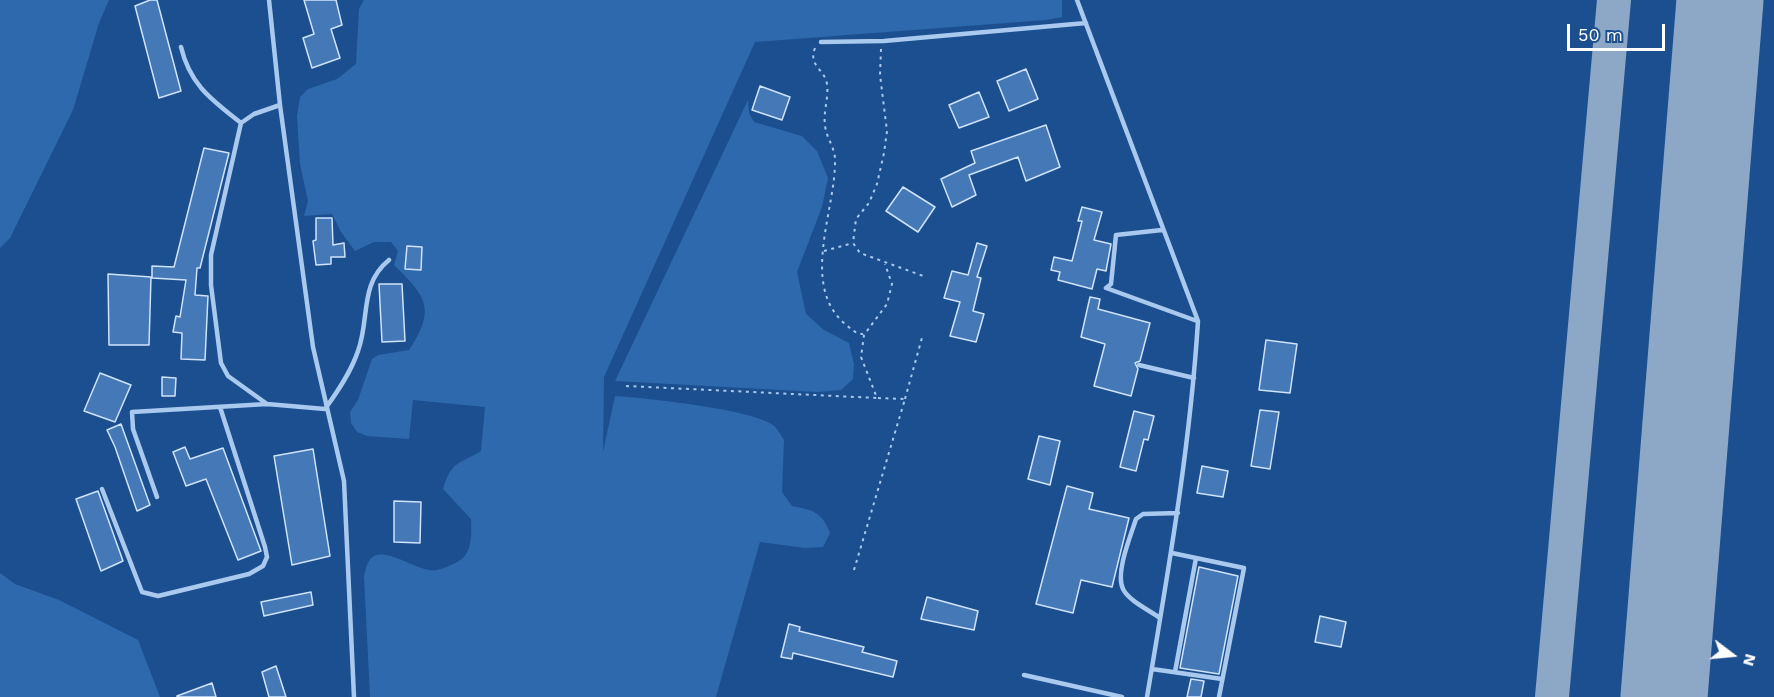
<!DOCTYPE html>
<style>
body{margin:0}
#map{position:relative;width:1774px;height:697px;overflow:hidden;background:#1b4f8f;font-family:"Work Sans",sans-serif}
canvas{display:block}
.north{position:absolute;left:1702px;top:625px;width:60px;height:60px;-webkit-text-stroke:4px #1b4f8f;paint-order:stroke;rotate:106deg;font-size:16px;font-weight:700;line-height:24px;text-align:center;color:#fff}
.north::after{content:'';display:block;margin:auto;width:21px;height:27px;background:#fff;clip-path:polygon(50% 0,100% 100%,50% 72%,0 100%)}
.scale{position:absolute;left:1567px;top:24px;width:98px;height:27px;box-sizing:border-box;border:3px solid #fff;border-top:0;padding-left:8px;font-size:18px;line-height:21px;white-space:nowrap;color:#fff;-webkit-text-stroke:4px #1b4f8f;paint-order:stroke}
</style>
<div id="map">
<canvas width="1774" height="697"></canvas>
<div class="north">N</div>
<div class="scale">50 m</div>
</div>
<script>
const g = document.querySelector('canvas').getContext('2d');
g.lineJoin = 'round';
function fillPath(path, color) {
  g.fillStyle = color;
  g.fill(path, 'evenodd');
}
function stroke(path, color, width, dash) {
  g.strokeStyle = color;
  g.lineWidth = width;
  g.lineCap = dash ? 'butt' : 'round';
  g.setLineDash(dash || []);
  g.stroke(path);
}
const green = new Path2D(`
 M0,0H109L99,23L73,110L10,238L0,248Z
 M364,0H1062V17L1046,20L755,42L604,377L603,452L615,396C645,398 751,409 773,425C777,428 781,435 784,440L782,492L792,506C813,510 822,512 830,533L823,547L805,548L760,542L716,697H370L364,576C366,568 367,560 374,556C390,548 419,573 437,570C442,569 446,567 451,565C472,558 472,539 471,519L443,489C452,460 458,465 481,451L485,407L413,400L409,439L367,436L357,432L351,423L350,412L358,400L372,359L378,355L409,350C436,309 427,297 394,265L398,251L391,242H374L355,251L341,232L332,214L304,216L308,201L300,164L297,116L300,97L308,89L337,79L356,64L359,9Z
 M748,100L749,113L754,122L802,136L817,151L828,178L822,207L797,272L806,314L824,330L849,343L854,364L853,379L841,390L818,392L615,381Z
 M0,573L15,584L59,600L138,640L160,697H0Z`);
const taxiway = new Path2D(`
 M1552,697L1614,0`);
const runway = new Path2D(`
 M1664,697L1720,0`);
const building = new Path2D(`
 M150,0H157L181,91L159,98L135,6Z
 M304,0H336L342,25L331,29L340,58L312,68L303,38L314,34Z
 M1026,69L1038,99L1009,111L997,81Z
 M760,86L790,97L782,120L752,110Z
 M979,92L989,117L959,128L949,105Z
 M1046,125L1060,167L1026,181L1018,157L969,175L976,195L952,207L941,179L975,163L971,151Z
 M204,148L229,153L200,268H197L195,295L208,296L205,360L181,359L182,333L173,332L176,316L180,317L186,280L152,278V266L174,267Z
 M903,187L935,207L918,232L886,211Z
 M1082,207L1102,212L1094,240L1111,244L1106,271L1097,269L1092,289L1058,280L1060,272L1051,270L1054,257L1072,261L1082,221H1078Z
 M316,218H332L333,245L344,243L345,257H331V264L316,265L313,241L316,240Z
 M977,243L987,246L977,277L981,278L973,311L984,314L976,342L950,336L960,302L944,298L952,271L968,275Z
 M407,246L422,247L421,270L405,269Z
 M108,274L151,277L149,345H109Z
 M379,284H402L405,341L382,342Z
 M1090,297L1100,299L1098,309L1150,323L1140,361L1135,363L1138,369L1131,396L1094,386L1105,344L1081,337Z
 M1266,340L1297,344L1290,393L1259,390Z
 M100,373L131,385L115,422L84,411Z
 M162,377L176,378L175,396H162Z
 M1260,410L1279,412L1270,469L1251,466Z
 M1134,411L1154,416L1148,440L1144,439L1136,471L1120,467Z
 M121,424L150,505L137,511L115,447L107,430Z
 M1039,436L1060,441L1050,485L1028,479Z
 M185,447L190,459L223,448L261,551L238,560L206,479L186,486L173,452Z
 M313,449L330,556L292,565L274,456Z
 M1202,466L1228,471L1223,497L1197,493Z
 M1067,486L1093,493L1089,509L1129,518L1112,587L1081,580L1073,613L1036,604Z
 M98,491L123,561L101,571L76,499Z
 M394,501L421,502L420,543L394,542Z
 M1199,567L1238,576L1219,674L1180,668Z
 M311,592L313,605L264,616L261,602Z
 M927,597L978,611L974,630L921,619Z
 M1320,616L1346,622L1341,647L1315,642Z
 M789,624L800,627L799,631L864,647L862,652L897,661L893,677L793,653L792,659L781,657Z
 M276,666L286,697H269L262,672Z
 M1191,679L1204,681L1201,697H1187Z
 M212,683L216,697H177V696Z`);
const path = new Path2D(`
 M815,48C808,66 824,68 827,84C829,97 823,112 825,125C826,138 835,147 835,160C836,209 800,284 844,323C850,328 855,334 863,334
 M881,49L880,75L887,131L884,153L877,184L869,203L856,219L853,243L860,253L926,277
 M824,251L853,243
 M626,386L877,398
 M905,399L923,334
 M854,570L905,399L877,398L861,357L864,335L887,304L892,284L885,264`);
const service = new Path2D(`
 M269,0L280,105L313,347L344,481L354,697
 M1077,0L1198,321C1190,448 1168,572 1147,697
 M821,42L884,41L1086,23
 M181,47C190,85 212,100 241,123
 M1162,230L1116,235L1111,284L1106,288L1197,321
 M1139,365L1194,378
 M267,404L228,376L221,363L211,285V255L241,123L254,114L280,105
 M102,489L142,592L158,596L249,574L263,566L267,557L265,547L220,407
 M157,497L133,429L132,412L267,404L325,409C338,391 351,372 358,351C370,319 359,284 389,260
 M1172,553L1244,568L1219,697
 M1160,618C1149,610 1129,601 1123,589C1115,573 1131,535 1136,519L1143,514L1178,513
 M1152,669L1222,679
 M1175,672L1196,558
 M1024,675L1122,697`);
fillPath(green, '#2e69ad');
stroke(taxiway, '#8da7c7', 34);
stroke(runway, '#8da7c7', 87);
fillPath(building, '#4478b7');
stroke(building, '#cfe3fa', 1.5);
stroke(path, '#a9c9ee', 2, [3, 4.5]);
stroke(service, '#a9c9ee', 4.5);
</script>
